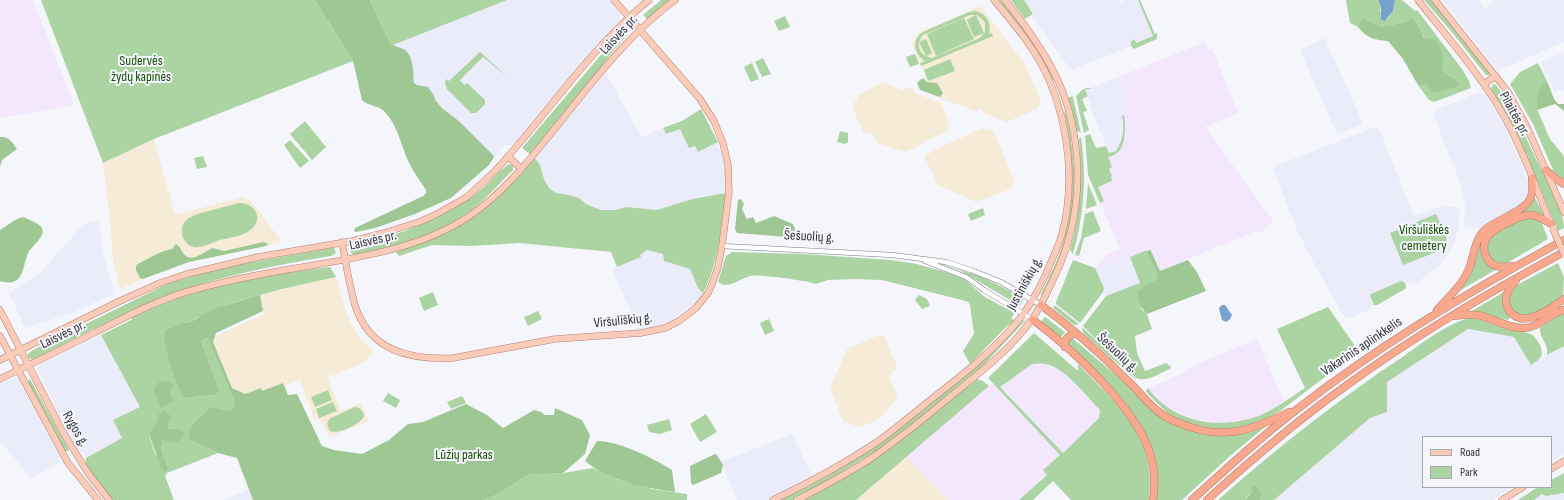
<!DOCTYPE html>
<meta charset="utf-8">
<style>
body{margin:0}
#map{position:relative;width:1564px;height:500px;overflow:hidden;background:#f5f6fc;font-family:"Sofia Sans Condensed",sans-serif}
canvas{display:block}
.legend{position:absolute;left:1422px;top:436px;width:130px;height:52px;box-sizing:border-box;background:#f5f6fc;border:1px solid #a8a9ae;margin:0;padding:5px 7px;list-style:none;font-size:12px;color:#353538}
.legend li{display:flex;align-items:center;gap:8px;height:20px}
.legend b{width:20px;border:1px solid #a8a9ae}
</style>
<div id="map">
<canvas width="1564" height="500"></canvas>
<ul class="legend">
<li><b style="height:5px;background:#fbcbba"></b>Road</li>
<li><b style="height:11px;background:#acd3a2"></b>Park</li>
</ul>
</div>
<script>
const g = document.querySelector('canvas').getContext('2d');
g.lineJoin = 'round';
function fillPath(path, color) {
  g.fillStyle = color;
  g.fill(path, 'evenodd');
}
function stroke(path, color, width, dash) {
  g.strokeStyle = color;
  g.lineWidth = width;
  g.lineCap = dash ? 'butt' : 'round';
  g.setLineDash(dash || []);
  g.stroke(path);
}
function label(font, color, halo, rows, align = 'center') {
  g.font = font + ' "Sofia Sans Condensed",sans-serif';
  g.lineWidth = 4;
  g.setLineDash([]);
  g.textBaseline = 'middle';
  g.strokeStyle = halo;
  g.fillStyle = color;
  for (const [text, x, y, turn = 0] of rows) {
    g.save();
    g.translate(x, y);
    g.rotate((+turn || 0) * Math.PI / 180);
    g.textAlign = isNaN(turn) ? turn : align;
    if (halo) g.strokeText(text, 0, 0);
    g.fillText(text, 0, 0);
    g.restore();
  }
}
const built = new Path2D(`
 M507,0H609L618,11L620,16L619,21L587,55L515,143L511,145H505L494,157L460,122L442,108L436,101L433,94L423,86L417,85L414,83L412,62L403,49L393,45Z
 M1024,0H1119L1122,3L1124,2V0H1138L1153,36L1135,43L1134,40L1131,42V46L1071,70L1031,15L1033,13Z
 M1442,0H1479L1486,9L1493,0H1564V42L1498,71Z
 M1325,38L1363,124L1337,134L1300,50Z
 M1564,52V90H1560L1554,92L1541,62Z
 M606,73L641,137L663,128L667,134L680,128L689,148L695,145L698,152L718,142L725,168L726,193L692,199L657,210L626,207L616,210H601L586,204L579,198L569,195L556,193L549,188L544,179L540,165L534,157Z
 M1118,77L1126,96L1124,115L1122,116L1124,128L1117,149L1109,153L1089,104L1091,103L1085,90Z
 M1480,92L1486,95L1505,128L1518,156L1530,188L1527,199L1521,205L1481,229L1464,227L1465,206L1462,188L1433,114L1436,110Z
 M1378,126L1414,216L1442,206L1460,207L1459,226L1455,242L1440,266L1415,284H1412L1410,282L1405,283L1404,282L1372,293L1370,295L1374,305L1367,311L1350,318L1345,316L1341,312L1309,254L1296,228L1273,168L1277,165Z
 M99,221L103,254L115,293L74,312L25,328L9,293L41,272L81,227L90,222Z
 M647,250L663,254L664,261L690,269L698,288L703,293L694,304L672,320L656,327L638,330L613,270L617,267L640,257V255Z
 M1130,257L1141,283L1106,296L1103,292L1104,289L1095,268H1103Z
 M1468,329L1514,337L1531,365L1564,346V454L1551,462V437H1423V487H1512L1492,500H1274L1370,418L1387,412V382Z
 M101,335L140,407L122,438L86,458L83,452H78L62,425L51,396L37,369L39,366Z
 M11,379L15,378L19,380L60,456L59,463L30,479L14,457L0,441V385Z
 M792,434L813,478L767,500H737L721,462Z
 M250,489L253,500H223Z
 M1564,493V500H1534L1543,494L1546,496Z`);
const industrial = new Path2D(`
 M0,0H33L74,105L0,118Z
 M1205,42L1208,50L1212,49L1238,113L1205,127L1274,222L1258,234L1256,231L1221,246L1220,245L1160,272L1150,249L1102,268H1095L1100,261L1106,258L1105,255L1120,249L1100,203L1104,201L1098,187L1112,176L1109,169L1112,167L1107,154L1117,149L1124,128L1122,116L1124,115L1126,96L1118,77Z
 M1257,339L1284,402L1261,415L1245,421L1223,424L1197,420L1167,408L1148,388L1182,374L1192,366Z
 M1032,364H1046L1058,370L1069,378L1100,410L1099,418L1063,453L1000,386Z
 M992,383L1060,455L1043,470L1047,474L1019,500H948L906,457Z`);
const education = new Path2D(`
 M980,6L1025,64L1041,101L1037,109L1007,122L983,113L981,109L976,111L934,96L912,44L918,33Z
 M883,82L902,90L909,87L913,89L915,93L941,103L949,121L947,132L925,141L923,144L906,152L877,143L873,134L863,132L852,107L859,95Z
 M983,128L984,130L989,128L994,132L1014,179L1011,189L976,202L938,185L924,156L934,151V150Z
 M154,139L175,215L243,197L253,203L282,242L266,246L267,243L263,242L224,251L216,248L209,249L199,256L193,257L186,256L181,248L163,251L140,278L143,279L120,289L113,260L110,221L103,163Z
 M336,277L343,302L350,322L359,337L374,351L366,361L362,363L333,376L326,374L341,411L361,403L369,421L329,437L322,422L314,419L300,380L284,386L283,383L262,391L260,388L245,394L232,388L213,342L215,336L264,314L260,295Z
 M879,335L884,336L898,369L893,371L889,377L898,398L878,420L859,427L843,421L830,387L847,349Z
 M906,457L948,500H856Z`);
const green = new Path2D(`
 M41,0H315L353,61L154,139L103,163Z
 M370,0H507L393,45L390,43Z
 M661,0H670L647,19L643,15Z
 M999,0H1002C1022,25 1040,51 1054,80H1053L1037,50Z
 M1011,0H1024L1033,14L1025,19Z
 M1138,0H1140L1155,34L1157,33V39L1134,49L1131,46V42L1134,39L1136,43L1153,36Z
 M1346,0H1378L1381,7L1380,11L1387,20L1393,11L1395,0H1402L1415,11L1417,10L1462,69L1469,81L1471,88L1434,102L1429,100L1418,85L1423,86L1454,78L1447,74L1441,75L1419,26L1406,22L1380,27L1359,23L1358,27L1350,23Z
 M1424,0H1431L1490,72L1489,76L1486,75L1451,31Z
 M975,11C986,13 992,23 989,34L992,33L993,36L921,66L920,63L925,61C914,54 911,40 923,32L969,12ZM970,15H977L985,22V32L980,38L932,58C920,56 914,45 923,35Z
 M976,15L984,33L974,37L967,20Z
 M785,16L790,27L779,31L774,21Z
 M964,18L974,39L936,56L927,34Z
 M623,31L627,35L609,56L590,82L530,154L522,148L600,56Z
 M926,39L932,53L926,56L919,42Z
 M480,52L508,77L483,57L460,80L464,85L467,83L485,100V104L476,113H471L447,89L445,83L446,79L449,81Z
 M915,54L919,64L910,67L906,57Z
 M763,58L771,74L762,77L755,62Z
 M950,59L955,71L928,81L924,70Z
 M752,63L759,79L751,82L744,67Z
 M1538,63L1547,81L1538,92L1536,103L1537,109L1550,139L1564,156V180L1554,172L1533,124L1510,84L1520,72Z
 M1493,84L1496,85C1515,110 1527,141 1541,169C1550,187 1564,208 1564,228L1558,231L1526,154L1491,90Z
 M1086,88H1092L1085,90L1088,96L1082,99L1087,111L1083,112L1089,130L1084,133L1076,96L1082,90Z
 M1072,96L1073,97L1081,133L1077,131L1068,98Z
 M701,109L718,142L698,152L695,146L689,148L680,129L666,134L663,128L682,121Z
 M1065,111C1069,122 1071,135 1072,147C1076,177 1075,209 1067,238C1061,258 1052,276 1043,295L1041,294C1049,278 1057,262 1062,246C1076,203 1074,156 1064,112Z
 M1124,115C1126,124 1126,147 1117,153C1115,155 1111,156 1108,157L1112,167L1109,169L1112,176L1111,177L1112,181L1098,187L1104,201L1100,203L1088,175L1085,136L1090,134L1096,148L1106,146L1109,153L1116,151C1123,140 1125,128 1122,116Z
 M305,121L326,147L312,160L290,134Z
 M840,131L848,133V142L845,144L837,142Z
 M1081,137C1087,177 1084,215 1073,254L1070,250C1081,213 1082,177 1079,139Z
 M290,140L309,161L300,168L284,145Z
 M203,156L207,167L197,169L194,158Z
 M534,157L540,165L544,179L549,188L556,193L569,195L579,198L586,204L601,210H616L626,207L657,210L692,199L726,193C721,228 719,262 703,293L698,288L690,269L664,261L663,254L647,250L640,255L641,257L617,267L611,252L520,243L471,246L432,245L399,256L396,252C424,242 452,232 476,215C498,200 516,177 534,157Z
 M509,164L513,166V170C497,186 482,204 463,216C431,237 392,247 354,255L350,252V249L352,247C399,235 438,221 477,193C489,184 497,172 509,164Z
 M1088,183L1097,205L1086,209Z
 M1534,196L1544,216L1532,212L1483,239C1477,253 1483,265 1497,269L1459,291L1475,263L1481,240Z
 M239,203C256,203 265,220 249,231C242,236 229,238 220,240C213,242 201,249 194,247C181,244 177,225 189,218C199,212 226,207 239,203Z
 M983,208L985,215L971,221L968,214Z
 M1093,211L1101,231L1084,238L1079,256L1075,255L1081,238L1085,214Z
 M1436,214C1440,224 1452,240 1444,249L1403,265L1390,233Z
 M1534,218L1541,221L1548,239L1507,263H1498L1489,258L1486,249L1489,239L1493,235L1521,220Z
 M331,248H334L336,253L331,256C276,265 219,276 166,296C122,313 80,336 38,358L32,360L28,357V354L33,350L167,284L219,268Z
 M1147,250L1157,273V279L1137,292L1142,310L1147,314L1152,329L1135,336L1137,353L1145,371L1166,363L1171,367L1170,369C1160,373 1145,383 1136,378L1083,326L1106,296L1140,283L1130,257Z
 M732,252L803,254L891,260L917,264L942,271L964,279L985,297L1011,311L1014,314L1011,318L1015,321L1006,327L970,364L963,351L974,334L970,305L968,302L962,300L882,280L855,279L828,280L816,284L809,282C797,280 760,274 750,276C739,279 728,290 718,282L726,256Z
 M1073,260L1095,268L1104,288L1103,292L1080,323L1056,304V302Z
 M936,262L980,276L1024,298L1020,306L961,271Z
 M1558,263L1564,277L1563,296C1556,302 1532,317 1523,316C1516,315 1512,309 1509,304V293L1515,286Z
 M330,267L336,277L282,289L232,303L196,318L190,322L184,323L186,398L214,395L220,391L201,341L208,338L235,404L232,412L188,439L218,453L167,473L165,476L174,500H112L86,465V458L122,438L113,420L140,407L101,335L131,320L133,317C151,309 169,301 188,295C234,280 282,273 330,267ZM158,415L168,423L169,429H181L163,439L161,449L168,468L155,454L149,435L156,424Z
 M1401,281L1405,283L1406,287L1405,289L1377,305H1374L1370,295L1371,294Z
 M433,292L438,305L424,311L419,298Z
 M1504,292C1500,302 1503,310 1510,317L1508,320L1470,312Z
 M919,295L927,299L930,306L922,309L915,300Z
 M1054,306H1056L1079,324L1074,325L1053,308Z
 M1328,307L1353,343L1355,348L1354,355L1280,411L1264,420L1241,428L1215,430L1181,421L1167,413L1148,394L1146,391L1148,388C1153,395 1160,402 1167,407C1194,426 1231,427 1261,415C1276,408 1290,398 1305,388L1277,329Z
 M538,311L542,319L528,326L524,317Z
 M1564,313V346L1547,355C1549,344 1539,338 1540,328L1559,315Z
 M1045,317L1065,332L1061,337L1041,322Z
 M1469,318C1482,319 1493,325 1506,329C1513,331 1523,331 1530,334C1534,335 1536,339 1539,343C1545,355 1541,359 1531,365L1514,337L1468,329L1387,382V412L1370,418L1274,500H1259L1261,496L1252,492L1247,496L1244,500H1218C1276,449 1336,401 1401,358C1422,343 1445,325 1469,318Z
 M769,319L774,331L765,335L760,323Z
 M1024,320L1025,321L977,372L884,446L810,491L792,500H779L808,487L839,469L906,423L933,402Z
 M1082,327L1119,361L1137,381L1083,333Z
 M1034,333L1078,371V364C1119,407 1157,435 1149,500H1071L1053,481L1033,500H1019L1047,475L1043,470L1060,455L988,378ZM1032,364C1036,364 1041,363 1045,364C1065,367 1086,396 1100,410L1099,418L1063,453L1000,387Z
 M1072,338L1122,380L1147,406L1174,424L1245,433L1265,427L1230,456L1182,500H1156L1157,488L1140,425L1121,398L1069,344L1068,341Z
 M30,379L69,450L65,452L29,385L28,381Z
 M977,379L983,381L989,386L856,500H804L843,479L891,448Z
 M328,390L332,400L315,407L311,397Z
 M388,393L400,400L396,408L383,401Z
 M462,396L466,403L451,409L447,402Z
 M333,402L337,411L319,418L316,409Z
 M355,407C361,408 363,411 364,416C361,424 338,435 330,431L327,424L329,419Z
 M706,414L717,432L700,442L690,424Z
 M669,419L672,430L660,434L649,432L647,425Z
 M593,468L619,480L652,489L687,494V500H484L496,495L528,475L563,473Z
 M1564,473V493L1546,496L1542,494L1534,500H1518L1538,487H1551V480Z`);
const forest = new Path2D(`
 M315,0H370L390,43C395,47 400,47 405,50C414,57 413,72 414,83L417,85L428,87L433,94L436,101L442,108L460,122L493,155L494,157L489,165L451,198L415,214L375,228L356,232L354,231L355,228L423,196L426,193V190C420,181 413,171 408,161C401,144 397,124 384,111C377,105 368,106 362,100L353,61Z
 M1364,19L1380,27L1406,22L1412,19L1419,26L1424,38L1436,40L1443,55L1442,71L1454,78L1459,84L1456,87L1433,93L1427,85L1421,86L1418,85L1403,59L1388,41C1374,40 1367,38 1358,27L1359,23Z
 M923,78L927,82L937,83L943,93L940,97L920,90L917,83L920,80Z
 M1547,81L1554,99L1558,104H1564V111L1555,104L1537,110C1535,99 1537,88 1547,81Z
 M0,137C9,136 13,143 17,149L2,160L0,167Z
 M741,199L744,204L742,209L747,219L753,217L756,223L774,216L793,224L799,238L737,233L735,229L738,200Z
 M22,217C27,218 32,221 36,223C53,232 33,244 28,253C22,268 24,288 0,281V230L15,220Z
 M263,242L267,243L268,244L266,246L189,262L143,279L140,278L136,270V266L138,264C149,258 161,251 172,249L176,244C181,247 182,253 186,256C195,262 205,250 213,248L224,251Z
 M1150,249L1160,271L1188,260L1197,272L1206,291L1147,314C1140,307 1138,301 1137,291L1157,279V273L1147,252Z
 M260,295L263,311L216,333L213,342L232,388L245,394L261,388L262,391L283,383L288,395L297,394L322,446L334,450L362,454L389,440L408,424L423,422L466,404L487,415L503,428L534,410L541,412L545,415H554L555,408L582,420L590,435L585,454L563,473L528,475L496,495L484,500H253L237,458L218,453L188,439L192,425L211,407L231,412L235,404L208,338L201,341L220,391L214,395L186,398C176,390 164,347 164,333L166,330L184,323L190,322L213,309Z
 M166,381L170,382L173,386L169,395L173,398V401L163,407H160L154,390L159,382Z
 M165,410L171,417L168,423L169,429H181L185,433L182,439L174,443L163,440L161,449L168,468L165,472L161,468L149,434L156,423L158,415Z
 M597,441C619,441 653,458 672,470L675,492C644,488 609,481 585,461Z
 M715,454L717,455L723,465L721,473L693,485L691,483L690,466Z
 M1253,485L1260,490L1261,496L1260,500H1244L1252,492L1251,488Z`);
const water = new Path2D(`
 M1378,0H1395L1393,11L1385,21H1384L1381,19V7Z
 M1222,305H1225L1232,315L1230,319L1226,322L1222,320L1219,308Z`);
const minor = new Path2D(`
 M722,246L892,255L946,262L971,270L1001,282L1041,305
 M925,261L966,277L984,290L1032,319`);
const major = new Path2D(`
 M1418,0C1448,38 1481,75 1505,118C1524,151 1536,189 1551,224
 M1435,0L1508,92L1527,127L1564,212
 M1484,84L1496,76
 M508,156L521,169
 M342,242C346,263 349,285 355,305C369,351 410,360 453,358L555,339L641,333L665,328L679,321L696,308L708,293L712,284L718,267L722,246L729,192L728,165L723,143L714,121L700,99L614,0
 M0,310L64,434L88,473L109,500
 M0,336L68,463L98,500
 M0,360L120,301L160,283L187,274L258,257L352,241L384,233L419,222L435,215L467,197L495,171C547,115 589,49 649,0
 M0,379C31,364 63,349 94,333C126,317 159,299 193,290C229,280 266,273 303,267C360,257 419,249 468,217C503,194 531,158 557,126C593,81 629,34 675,0
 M1551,469L1564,461
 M773,500C809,483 844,464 877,442C895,429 912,415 929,401C960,377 992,352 1017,322C1029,308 1038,291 1046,274C1051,261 1058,248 1062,234C1075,185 1069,128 1050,82C1037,51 1015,25 994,0
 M797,500C822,487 847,474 870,459C896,441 921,421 945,401C975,376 1009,352 1032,319C1040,308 1046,295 1052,282C1060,266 1067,248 1071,231C1082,186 1079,133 1062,90C1049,57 1027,27 1005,0
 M1502,500L1523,487`);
const highway = new Path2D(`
 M1546,170L1556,179L1564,184
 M1515,266C1509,266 1502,268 1496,266C1485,262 1481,247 1487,237C1493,229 1522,214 1531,215C1539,216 1545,220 1551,224
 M1516,280C1511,286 1506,292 1506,299C1505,311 1517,321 1528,318C1540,316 1555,306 1564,299
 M1041,305C1072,328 1101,354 1128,381C1140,392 1149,406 1163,415C1171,421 1181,424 1190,427C1228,440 1256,428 1289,412
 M1437,310C1449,297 1462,285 1469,269C1474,257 1474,240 1485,230C1497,218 1529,212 1532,193C1533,189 1532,183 1532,178
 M1453,316C1461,315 1469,314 1477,315C1493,318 1508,329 1525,328C1540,327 1550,313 1564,310
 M1032,319C1071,348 1139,410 1151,457C1155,471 1155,486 1153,500
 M1065,347C1064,338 1068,336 1076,333
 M1192,500C1227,468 1262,436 1300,407C1382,343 1473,289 1564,240
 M1207,500C1252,459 1298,420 1347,385C1416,335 1489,292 1564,252`);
const majorBridge = new Path2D(`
 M1553,229L1564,254`);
const streetNames = [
 ["Laisvės pr.",619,35,-47],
 ["Pilaitės pr.",1514,114,61],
 ["Šešuolių g.",809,237,3],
 ["Laisvės pr.",373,241,-13],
 ["Justiniškių g.",1025,284,-61],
 ["Viršuliškių g.",623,321,-6],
 ["Laisvės pr.",63,335,-26],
 ["Vakarinis aplinkkelis",1362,347,-34],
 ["Šešuolių g.",1117,353,43],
 ["Rygos g.",75,429,60]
];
const parkNames = [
 ["Sudervės",141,61],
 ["žydų kapinės",141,77],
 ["Viršuliškės",1424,230],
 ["cemetery",1424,246],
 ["Lūžių parkas",464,455]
];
fillPath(built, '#eaecfa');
fillPath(industrial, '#f2e7fc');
fillPath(education, '#f6ebd6');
fillPath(green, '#acd3a2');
fillPath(forest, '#9fc794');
fillPath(water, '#75a2cf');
stroke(minor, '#7a7b81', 5.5);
stroke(major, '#b4806f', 7);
stroke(highway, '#b4806f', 8);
stroke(minor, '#fff', 4.5);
stroke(major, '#fbcbba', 6);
stroke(highway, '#f8a88c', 7);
stroke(majorBridge, '#b4806f', 7, []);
stroke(majorBridge, '#fbcbba', 6);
label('14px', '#353538', '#f5f6fc', streetNames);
label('14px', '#194e06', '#f5f6fc', parkNames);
</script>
